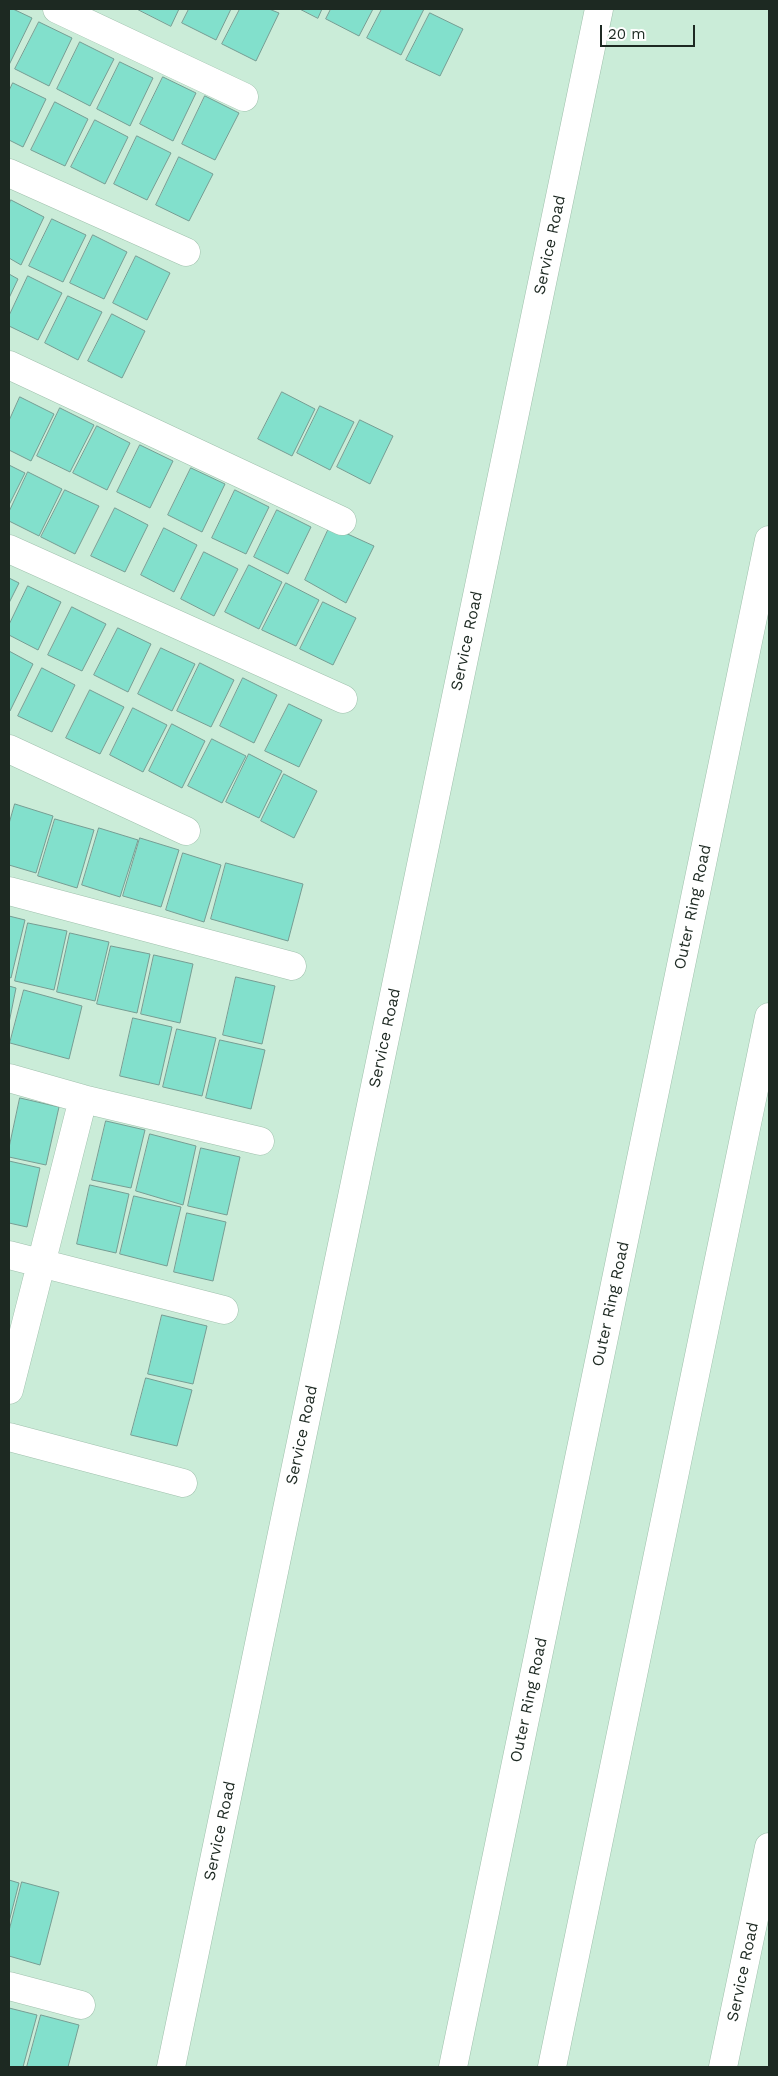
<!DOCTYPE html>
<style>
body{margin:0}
#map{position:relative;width:778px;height:2076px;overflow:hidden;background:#caecd8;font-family:"Work Sans",sans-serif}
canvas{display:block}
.frame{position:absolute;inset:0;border:10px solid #1d2922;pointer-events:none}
.scale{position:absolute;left:600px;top:25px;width:95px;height:22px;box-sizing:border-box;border:2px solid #1d2922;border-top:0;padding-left:6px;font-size:15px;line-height:18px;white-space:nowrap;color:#1d2922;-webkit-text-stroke:4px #fff;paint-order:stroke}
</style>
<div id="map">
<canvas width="778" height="2076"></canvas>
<div class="frame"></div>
<div class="scale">20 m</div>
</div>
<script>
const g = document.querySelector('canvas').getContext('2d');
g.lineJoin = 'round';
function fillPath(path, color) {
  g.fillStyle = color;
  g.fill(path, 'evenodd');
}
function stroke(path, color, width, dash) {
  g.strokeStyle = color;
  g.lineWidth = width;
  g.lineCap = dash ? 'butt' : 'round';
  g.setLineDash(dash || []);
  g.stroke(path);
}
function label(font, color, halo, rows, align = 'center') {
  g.font = font + ' "Work Sans",sans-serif';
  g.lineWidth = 4;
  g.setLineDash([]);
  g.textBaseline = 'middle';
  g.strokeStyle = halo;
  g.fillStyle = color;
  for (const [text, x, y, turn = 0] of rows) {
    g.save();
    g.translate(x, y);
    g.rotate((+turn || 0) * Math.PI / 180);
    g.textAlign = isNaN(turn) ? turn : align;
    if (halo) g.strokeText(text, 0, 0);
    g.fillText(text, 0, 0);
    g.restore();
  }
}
const building = new Path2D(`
 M9,9H13L32,18L9,65Z
 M137,9H179L171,26Z
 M189,9H231L216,40L182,23Z
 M240,9H269L279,13L256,61L222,44Z
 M300,9H322L318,18Z
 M331,9H373L359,36L326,19Z
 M382,9H424L401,55L367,38Z
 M430,13L463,29L440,76L406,60Z
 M39,22L72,38L49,86L15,69Z
 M80,42L114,59L90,106L57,89Z
 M120,62L153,78L130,126L97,109Z
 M163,77L196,93L173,141L140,124Z
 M13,83L46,99L23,147L9,140V91Z
 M205,96L239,113L215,160L182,144Z
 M55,102L88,119L65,166L31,150Z
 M95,120L128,137L105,184L71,167Z
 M137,136L171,153L147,200L114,184Z
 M179,157L213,174L189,221L156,205Z
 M11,200L44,217L21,265L9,258V205Z
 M52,219L86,235L63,282L29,266Z
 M93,235L127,252L104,299L70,283Z
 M136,256L170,273L147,320L113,303Z
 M9,274L18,279L9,298Z
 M28,276L62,293L38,340L9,326V316Z
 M68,296L102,312L78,360L45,343Z
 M112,314L145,331L122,378L88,361Z
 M282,392L315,409L292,456L258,439Z
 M20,397L54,414L31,461L9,450V421Z
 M320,406L354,422L330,470L297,453Z
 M60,408L94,425L70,472L37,456Z
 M360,420L393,436L370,484L337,467Z
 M97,426L130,443L107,490L73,473Z
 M140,445L173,461L150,508L117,492Z
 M9,465L25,473L9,505Z
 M191,468L225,484L202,532L168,515Z
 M28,472L62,489L39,536L9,521V512Z
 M65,490L99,506L75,554L41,537Z
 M235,490L269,507L246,554L212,538Z
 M115,508L148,525L125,572L91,556Z
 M277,510L311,527L288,574L254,557Z
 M330,526L374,546L346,603L305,580Z
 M164,528L197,545L174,592L141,575Z
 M204,552L238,569L214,616L181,599Z
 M249,565L282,582L259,629L225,612Z
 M9,578L19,583L9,603Z
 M286,583L319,600L296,646L262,630Z
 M28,586L61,602L38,650L9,635V625Z
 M323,602L356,618L333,665L300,649Z
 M72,607L106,624L82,671L48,655Z
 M118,628L151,644L128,692L94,675Z
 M161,648L195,664L172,711L138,694Z
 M9,651L33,664L10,711L9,710Z
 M200,663L234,680L211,727L177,711Z
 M42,668L75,685L52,732L18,716Z
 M243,678L277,695L254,743L220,726Z
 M90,690L124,707L100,754L66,738Z
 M289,704L322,720L299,767L265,751Z
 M133,708L167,725L143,772L110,755Z
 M172,724L205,741L182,788L149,771Z
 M212,739L246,756L222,803L188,786Z
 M249,754L282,771L259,818L226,802Z
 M284,774L317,791L294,838L261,821Z
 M15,804L53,816L36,873L9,865V824Z
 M55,819L94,830L77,888L38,876Z
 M99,828L138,840L120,897L82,885Z
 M140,838L179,850L161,907L123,896Z
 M183,853L221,865L204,922L166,910Z
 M226,863L303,884L288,941L211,919Z
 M9,916L25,920L11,978L9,977Z
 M28,923L67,931L54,990L15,981Z
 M70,933L109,942L95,1001L57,992Z
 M111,946L150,954L137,1013L97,1004Z
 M154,955L193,964L180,1023L141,1014Z
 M236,977L275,986L262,1044L223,1035Z
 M9,986L16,988L9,1023Z
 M24,990L82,1006L69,1059L10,1043Z
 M133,1018L172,1027L159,1085L120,1076Z
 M177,1029L216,1038L202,1096L163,1087Z
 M220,1040L265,1050L251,1109L206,1098Z
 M20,1098L59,1107L46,1165L9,1157V1148Z
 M106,1121L145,1130L131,1188L92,1180Z
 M150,1134L196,1146L183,1205L136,1191Z
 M201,1148L240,1157L227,1215L188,1206Z
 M9,1161L40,1168L27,1227L9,1223Z
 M90,1185L129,1194L116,1253L77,1244Z
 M134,1196L181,1207L167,1266L120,1254Z
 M187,1213L226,1222L213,1281L174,1272Z
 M162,1315L207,1326L193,1384L148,1374Z
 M146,1378L192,1390L177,1446L131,1435Z
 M9,1880L19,1883L9,1922Z
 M22,1882L59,1892L40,1965L9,1956V1931Z
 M9,2008L37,2015L23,2067H9Z
 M41,2015L79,2025L68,2067H27Z`);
const street = new Path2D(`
 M57,9L244,97
 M9,173L186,252
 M9,365L342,521
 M9,549L343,699
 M9,749L186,831
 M9,891L292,966
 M9,1078L83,1099L260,1141
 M9,1255L224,1310
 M9,1390L83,1099
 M9,1437L183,1483
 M9,1986L81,2005`);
const secondary = new Path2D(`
 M171,2067L599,9
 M723,2067L769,1847`);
const highway = new Path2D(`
 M453,2067L769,540
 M552,2067L769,1017`);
const streetNames = [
 ["Service Road",550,245,-78],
 ["Service Road",467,641,-78],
 ["Outer Ring Road",693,907,-78],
 ["Service Road",385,1038,-78],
 ["Outer Ring Road",611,1304,-78],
 ["Service Road",302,1435,-78],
 ["Outer Ring Road",529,1700,-78],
 ["Service Road",220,1831,-78],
 ["Service Road",743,1972,-78]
];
fillPath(building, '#82e0cc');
stroke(building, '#769d93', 1);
stroke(street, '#a0c1ad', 29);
stroke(secondary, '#a0c1ad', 29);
stroke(highway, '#a0c1ad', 29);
stroke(street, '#fff', 28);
stroke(secondary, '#fff', 28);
stroke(highway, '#fff', 28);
label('16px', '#1d2922', '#fff', streetNames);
</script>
